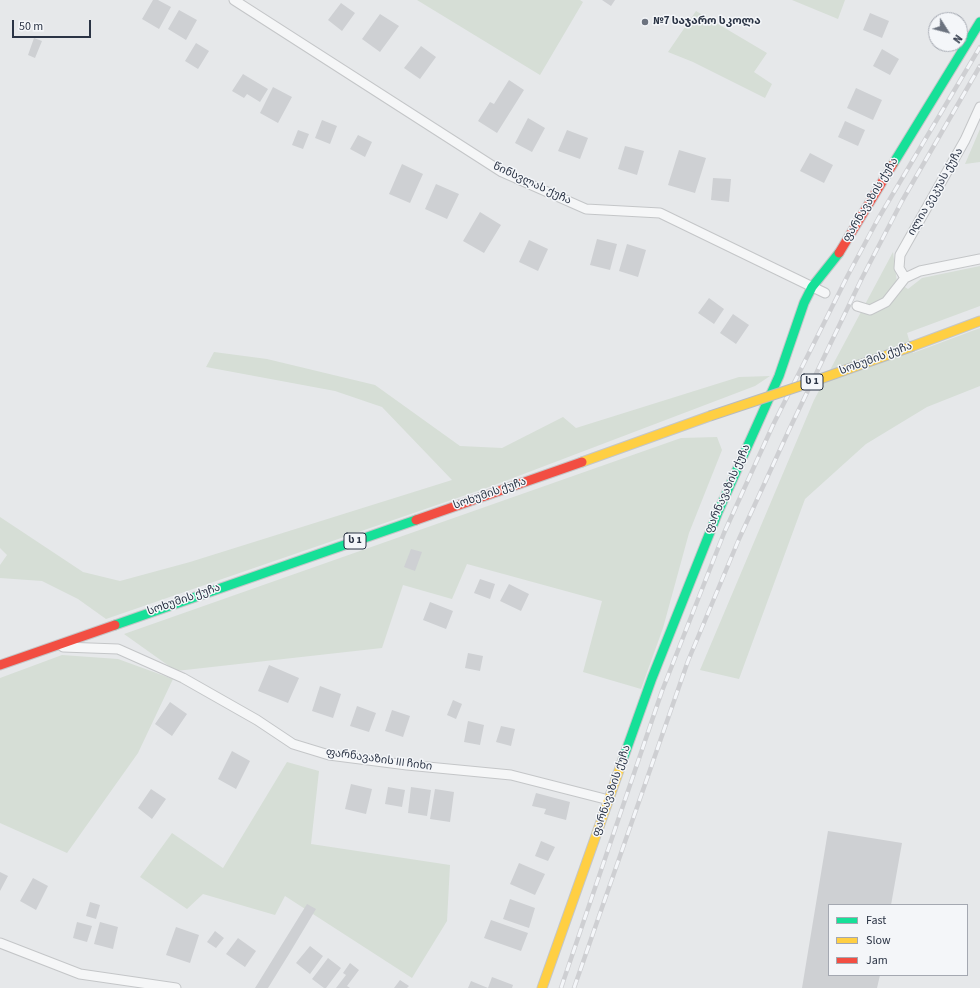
<!DOCTYPE html>
<meta charset="utf-8">
<style>
body{margin:0}
#map{position:relative;width:980px;height:988px;overflow:hidden;background:#e6e8ea;font-family:"Source Sans 3",sans-serif}
canvas{display:block}
.legend{position:absolute;left:828px;top:904px;width:140px;height:72px;box-sizing:border-box;background:#f4f6f9;border:1px solid #a4a8b1;margin:0;padding:5px 7px;list-style:none;font-size:12px;color:#2b3445}
.legend li{display:flex;align-items:center;gap:8px;height:20px}
.legend b{width:20px;border:1px solid #a4a8b1}
.north{position:absolute;left:928px;top:12px;width:40px;height:40px;box-sizing:border-box;background:#f4f6f9;border:1px solid #a4a8b1;border-radius:50%;rotate:126deg;font-size:11px;font-weight:700;line-height:16px;text-align:center;color:#2b3445}
.north::after{content:'';display:block;margin:auto;width:14px;height:18px;background:#6c737f;clip-path:polygon(50% 0,100% 100%,50% 72%,0 100%)}
.scale{position:absolute;left:12px;top:20px;width:79px;height:18px;box-sizing:border-box;border:2px solid #2b3445;border-top:0;padding-left:5px;font-size:12px;line-height:14px;white-space:nowrap;color:#2b3445;-webkit-text-stroke:3px #f4f6f9;paint-order:stroke}
</style>
<div id="map">
<canvas width="980" height="988"></canvas>
<ul class="legend">
<li><b style="height:5px;background:#16e098"></b>Fast</li>
<li><b style="height:5px;background:#ffcf43"></b>Slow</li>
<li><b style="height:5px;background:#f24e42"></b>Jam</li>
</ul>
<div class="north">N</div>
<div class="scale">50 m</div>
</div>
<script>
const g = document.querySelector('canvas').getContext('2d');
g.lineJoin = 'round';
function fillPath(path, color) {
  g.fillStyle = color;
  g.fill(path, 'evenodd');
}
function stroke(path, color, width, dash) {
  g.strokeStyle = color;
  g.lineWidth = width;
  g.lineCap = dash ? 'butt' : 'round';
  g.setLineDash(dash || []);
  g.stroke(path);
}
function label(font, color, halo, rows, align = 'center') {
  g.font = font + ' "Source Sans 3","Noto Sans Georgian",sans-serif';
  g.lineWidth = 3;
  g.setLineDash([]);
  g.textBaseline = 'middle';
  g.strokeStyle = halo;
  g.fillStyle = color;
  for (const [text, x, y, turn = 0] of rows) {
    g.save();
    g.translate(x, y);
    g.rotate((+turn || 0) * Math.PI / 180);
    g.textAlign = isNaN(turn) ? turn : align;
    if (halo) g.strokeText(text, 0, 0);
    g.fillText(text, 0, 0);
    g.restore();
  }
}
const green = new Path2D(`
 M417,0H580L583,2L540,75Z
 M792,0H845L838,19Z
 M696,11L767,53L754,72L772,84L765,98L693,62L668,52Z
 M980,129V162L965,164Z
 M893,252L897,282L908,289L922,278L980,266V306L907,333L913,353L980,328V386L927,407L866,444L805,499L739,679L700,670L814,400Z
 M214,352L267,359L375,385L460,446L502,448L563,417L576,428L739,377L770,376L755,386L492,486L106,619L78,599L42,581L0,578V565L7,555L0,548V517L83,572L120,581L190,562L452,480L382,407L335,391L206,367Z
 M717,437L722,450L689,533L663,628L641,689L583,672L602,601L467,564L452,599L403,585L382,648L176,671L124,634L681,438Z
 M62,655L118,659L173,679L138,753L67,853L0,823V678Z
 M287,762L319,771L311,844L450,865L447,921L412,978L285,896L275,915L203,894L187,909L140,877L172,833L223,868Z`);
const building = new Path2D(`
 M153,0H158L171,7L159,29L142,19Z
 M602,0H615L611,6Z
 M341,3L355,13L342,31L328,20Z
 M179,10L197,20L186,40L168,29Z
 M870,13L889,21L882,38L863,30Z
 M380,14L399,26L380,52L362,39Z
 M34,38L42,41L35,58L28,55Z
 M196,43L209,51L198,69L185,61Z
 M421,46L436,57L420,79L404,68Z
 M882,49L899,59L890,75L873,66Z
 M243,74L268,89L260,102L247,94L244,98L232,91Z
 M509,80L524,90L497,133L478,121L490,102L494,104Z
 M273,87L292,97L278,123L260,113Z
 M856,88L882,100L873,120L847,108Z
 M528,118L545,128L532,152L515,143Z
 M322,120L337,126L330,144L315,138Z
 M845,121L865,130L858,146L838,137Z
 M298,130L309,134L303,149L292,145Z
 M567,130L588,138L580,159L558,151Z
 M358,135L372,142L365,157L350,149Z
 M625,146L644,151L637,175L618,169Z
 M679,150L706,158L695,193L668,185Z
 M810,153L833,165L824,183L800,171Z
 M402,164L423,174L410,203L389,194Z
 M713,178L731,179L729,202L711,200Z
 M436,184L459,194L447,219L425,209Z
 M480,212L501,225L484,253L463,241Z
 M597,239L617,244L610,270L590,265Z
 M529,240L548,249L538,271L519,262Z
 M627,244L646,250L638,277L619,271Z
 M709,298L724,309L714,324L698,313Z
 M733,314L749,325L736,344L720,333Z
 M411,549L422,552L415,571L404,567Z
 M480,579L495,584L490,599L474,593Z
 M509,584L529,594L521,611L500,601Z
 M430,602L453,611L446,629L423,620Z
 M468,653L483,656L480,671L465,668Z
 M269,665L299,678L288,703L258,691Z
 M320,686L341,694L333,718L312,711Z
 M453,700L462,704L456,719L447,715Z
 M170,702L187,714L172,736L155,724Z
 M357,706L376,713L369,732L350,726Z
 M392,710L410,716L403,737L385,731Z
 M468,721L484,725L480,745L464,742Z
 M501,726L515,729L511,746L496,742Z
 M232,751L250,761L236,789L218,779Z
 M351,784L372,789L366,814L345,809Z
 M388,787L405,790L402,807L385,804Z
 M411,787L431,790L427,816L408,813Z
 M151,789L166,799L152,819L138,808Z
 M435,789L454,792L450,822L430,819Z
 M536,793L570,802L566,820L544,814L546,809L532,806Z
 M828,831L902,843L891,905H829V975H880L877,988H802Z
 M541,841L555,847L548,861L535,856Z
 M519,863L545,874L535,895L510,884Z
 M0,872L8,876L0,891Z
 M33,878L48,886L36,910L20,901Z
 M510,899L535,908L529,928L503,919Z
 M90,902L100,905L96,919L86,916Z
 M307,904L316,909L289,954L268,988H255Z
 M491,920L528,933L521,951L484,938Z
 M77,922L92,926L87,942L73,938Z
 M100,922L118,927L113,949L94,944Z
 M176,927L199,935L190,963L166,955Z
 M215,931L224,938L216,948L207,942Z
 M238,938L256,951L245,967L226,954Z
 M310,946L323,956L310,974L296,963Z
 M328,958L341,968L326,988H324L312,979Z
 M350,963L359,970L347,986L350,988H336L346,975L343,973Z
 M492,977L513,985L512,988H468L471,981L488,988Z
 M400,980L409,986L407,988H394Z`);
const street = new Path2D(`
 M234,0L502,172L586,209L660,213L825,293
 M905,278L899,268L900,255L965,140L980,107
 M857,306L870,310L886,302L905,278L920,271L980,259
 M63,647L118,649L183,678L257,720L293,744L329,755L407,765L511,775L609,800
 M0,943L80,974L176,988`);
const fast = new Path2D(`
 M893,164L980,22
 M115,625L416,520
 M622,762L652,678L718,512L779,376L804,303L812,287L839,253`);
const slow = new Path2D(`
 M913,346L980,321
 M582,462L710,416
 M542,988L622,762`);
const jam = new Path2D(`
 M839,253L893,164
 M416,520L582,462
 M0,665L115,625`);
const rail = new Path2D(`
 M561,988L662,691L724,533L773,425L848,275L878,219L980,47
 M574,988L688,661L739,539L789,430L862,278L902,201L980,66`);
const slowBridge = new Path2D(`
 M710,416L806,384L913,346`);
const markers = [
 [645,22,4,"#6c737f"]
];
const shields = [
 [812,382,22],
 [355,541,22]
];
const shieldNames = [
 ["ს 1",812,382],
 ["ს 1",355,541]
];
const poiNames = [
 ["№7 საჯარო სკოლა",653,22]
];
const streetNames = [
 ["წინსვლას ქუჩა",532,184,25],
 ["ილია ვეკუას ქუჩა",936,192,-60],
 ["ფარნავაზის ქუჩა",871,200,-59],
 ["სოხუმის ქუჩა",876,359,-20],
 ["ფარნავაზის ქუჩა",728,489,-66],
 ["სოხუმის ქუჩა",490,494,-19],
 ["სოხუმის ქუჩა",184,600,-19],
 ["ფარნავაზის III ჩიხი",379,760,8],
 ["ფარნავაზის ქუჩა",612,791,-71]
];
fillPath(green, '#d6ded6');
fillPath(building, '#ced0d3');
stroke(street, '#c4c6c8', 11);
stroke(fast, '#c4c6c8', 11);
stroke(slow, '#c4c6c8', 11);
stroke(jam, '#c4c6c8', 11);
stroke(street, '#f5f6f7', 9);
stroke(fast, '#16e098', 9);
stroke(slow, '#ffcf43', 9);
stroke(jam, '#f24e42', 9);
stroke(rail, '#cecfd2', 4.5);
stroke(rail, '#f4f6f9', 3, [9]);
stroke(slowBridge, '#b8bbbf', 11, []);
stroke(slowBridge, '#ffcf43', 9);
for (const [x, y, r, color] of markers) {
  const dot = new Path2D();
  dot.arc(x, y, r, 0, 2 * Math.PI);
  g.fillStyle = color;
  g.fill(dot);
  stroke(dot, '#f4f6f9', 1.5);
}
for (const [x, y, w] of shields) {
  const box = new Path2D();
  box.roundRect(x - w / 2, y - 8, w, 16, 3);
  g.fillStyle = '#f4f6f9';
  g.fill(box);
  stroke(box, '#2b3445', 1);
}
label('bold 10px', '#2b3445', null, shieldNames);
label('bold 11px', '#2b3445', '#f4f6f9', poiNames, 'left');
label('11px', '#2b3445', '#f4f6f9', streetNames);
</script>
